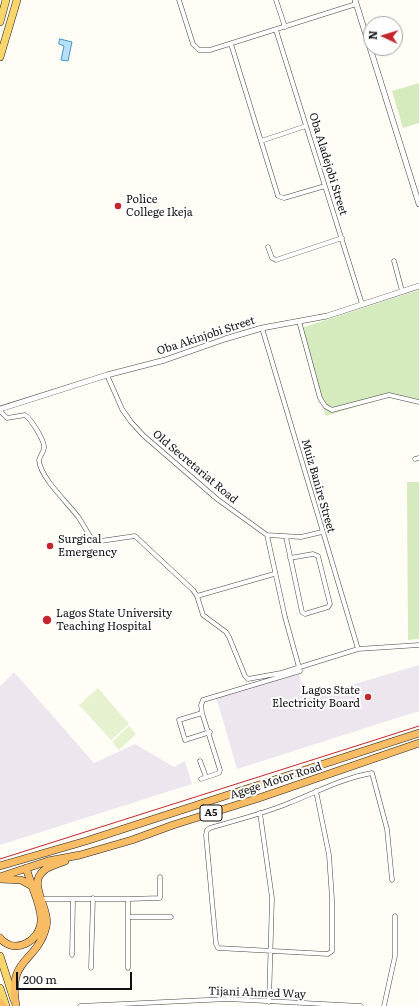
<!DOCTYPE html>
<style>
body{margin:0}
#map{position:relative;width:419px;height:1006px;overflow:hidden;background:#fffdf5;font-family:Literata,serif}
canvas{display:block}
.north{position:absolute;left:363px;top:16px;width:40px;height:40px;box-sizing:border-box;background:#fff;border:1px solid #a0a0a0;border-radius:50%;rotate:274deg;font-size:11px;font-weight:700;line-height:16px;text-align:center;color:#111}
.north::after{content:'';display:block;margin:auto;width:14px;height:18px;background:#c4262e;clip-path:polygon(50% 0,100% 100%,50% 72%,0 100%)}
.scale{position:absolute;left:16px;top:972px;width:116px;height:18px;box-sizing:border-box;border:2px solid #111;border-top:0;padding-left:5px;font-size:12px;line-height:14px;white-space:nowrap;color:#111;-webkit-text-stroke:3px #fff;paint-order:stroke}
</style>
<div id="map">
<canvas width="419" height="1006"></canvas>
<div class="north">N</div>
<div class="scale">200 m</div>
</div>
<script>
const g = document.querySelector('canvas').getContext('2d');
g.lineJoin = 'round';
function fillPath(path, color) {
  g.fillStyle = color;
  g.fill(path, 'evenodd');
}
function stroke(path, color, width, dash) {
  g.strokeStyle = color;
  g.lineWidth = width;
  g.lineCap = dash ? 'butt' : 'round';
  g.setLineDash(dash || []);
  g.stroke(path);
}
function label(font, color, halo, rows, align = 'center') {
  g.font = font + ' Literata,serif';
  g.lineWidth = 4;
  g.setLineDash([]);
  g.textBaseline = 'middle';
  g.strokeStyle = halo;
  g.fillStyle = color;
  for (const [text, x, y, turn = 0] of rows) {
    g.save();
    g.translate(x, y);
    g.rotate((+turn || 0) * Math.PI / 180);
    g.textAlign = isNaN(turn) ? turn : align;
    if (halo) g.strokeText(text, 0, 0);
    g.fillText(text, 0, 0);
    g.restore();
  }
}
const industrial = new Path2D(`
 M419,665V711L237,769L216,697L299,674L307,698Z
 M14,672L94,763L135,744L174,767L185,761L192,784L0,845V686Z`);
const green = new Path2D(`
 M419,83V123L403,128L392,91Z
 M419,290V402L394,395L326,416L298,329Z
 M407,482H419V639L408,640Z`);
const pitch = new Path2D(`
 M98,688L129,724L111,740L79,705Z
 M129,726L136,734L119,750L112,742Z`);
const water = new Path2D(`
 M60,39L72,42L68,61L61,60L64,46L59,44Z`);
const minor = new Path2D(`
 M179,0L193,44L199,50H210L356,4
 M276,0L285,27
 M276,30L362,304
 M231,44L278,196L284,198L325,186
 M261,141L306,126
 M268,247L272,258L276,260L342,238
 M394,261L402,291
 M299,321L320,398L325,406L332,410L389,395L419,402
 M262,328L358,649
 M107,375L122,409L131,422L144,436L217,499L267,535L301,537L322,532
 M0,411L7,418L25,415C31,419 45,441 44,448C43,453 40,456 39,460C40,478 69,504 79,518C84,526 89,535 94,542L135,536L193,590L197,596L274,574
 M415,459L419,458
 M286,537L302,612L305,614L328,607L330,604L318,556L313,554L290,558
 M197,596L203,615L226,632L229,637L245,676L248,679L281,673L358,649L419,645
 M202,713L179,720L185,740L210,732
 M200,761L206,777
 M201,779L219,773L220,770L202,713L201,705L203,700L300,671L285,617L267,535
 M316,791L329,855L332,899V951L328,954L218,948L216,944L206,835L207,830L210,828C236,820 263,814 289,803C317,792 343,778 372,773L387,829L392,880
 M260,813L272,898L269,1002
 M42,899H128V968
 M128,899L160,898V877
 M128,917H171
 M72,955L73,900
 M91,968L93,898
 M80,1006L228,999L361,1006
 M384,1006L395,956V916`);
const tertiary = new Path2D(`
 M355,0L419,204
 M0,409L107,375L165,360L225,339L262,328L327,316L419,286`);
const primary = new Path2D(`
 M0,22L6,0
 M0,57L17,0
 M0,956L14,1000
 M0,988L6,1006`);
const trunk = new Path2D(`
 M0,866L86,841L419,733
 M26,868L32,886
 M0,877L48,861L80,855L132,840L173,825L259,798L419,743
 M0,938C14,955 39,942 41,922C42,910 36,897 32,886L21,880L0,879
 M0,1002L3,1006
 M16,1006C7,957 37,963 46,927C50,912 34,892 38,879C42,867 55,865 65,861`);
const rail = new Path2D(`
 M0,859L419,726`);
const markers = [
 [118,206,4,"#c4262e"],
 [50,546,4,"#c4262e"],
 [47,620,5,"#c4262e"],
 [368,697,4,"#c4262e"]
];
const shields = [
 [211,813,22]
];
const shieldNames = [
 ["A5",211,813]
];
const streetNames = [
 ["Oba Aladejobi Street",328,164,73],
 ["Oba Akinjobi Street",206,336,-18],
 ["Old Secretariat Road",195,467,40],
 ["Muiz Banire Street",318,486,74],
 ["Agege Motor Road",276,781,-18],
 ["Tijani Ahmed Way",257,993,2]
];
const poiNames = [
 ["Police",126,200],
 ["College Ikeja",126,213],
 ["Surgical",58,540],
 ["Emergency",58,553],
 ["Lagos State University",56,614],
 ["Teaching Hospital",56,627],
 ["Lagos State",360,691,"right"],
 ["Electricity Board",360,704,"right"]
];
fillPath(industrial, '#eee6ef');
fillPath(green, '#d5ebbd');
fillPath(pitch, '#e6f2cf');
fillPath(water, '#b9e0f7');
stroke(water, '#3f96cf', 1);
stroke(minor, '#444', 5);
stroke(tertiary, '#444', 6);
stroke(primary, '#222', 8);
stroke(trunk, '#222', 8);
stroke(minor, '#fff', 4);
stroke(tertiary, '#fff', 5);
stroke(primary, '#f9d66b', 7);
stroke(trunk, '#f7bc64', 7);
stroke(rail, '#c4262e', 1);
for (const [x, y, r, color] of markers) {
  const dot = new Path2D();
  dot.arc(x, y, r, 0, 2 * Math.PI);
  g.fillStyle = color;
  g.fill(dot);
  stroke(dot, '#fff', 1.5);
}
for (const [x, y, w] of shields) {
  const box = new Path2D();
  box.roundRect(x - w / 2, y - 8, w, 16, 3);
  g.fillStyle = '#fff';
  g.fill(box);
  stroke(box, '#111', 1);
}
label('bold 10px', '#111', null, shieldNames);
label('11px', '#111', '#fff', streetNames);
label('11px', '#111', '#fff', poiNames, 'left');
</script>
